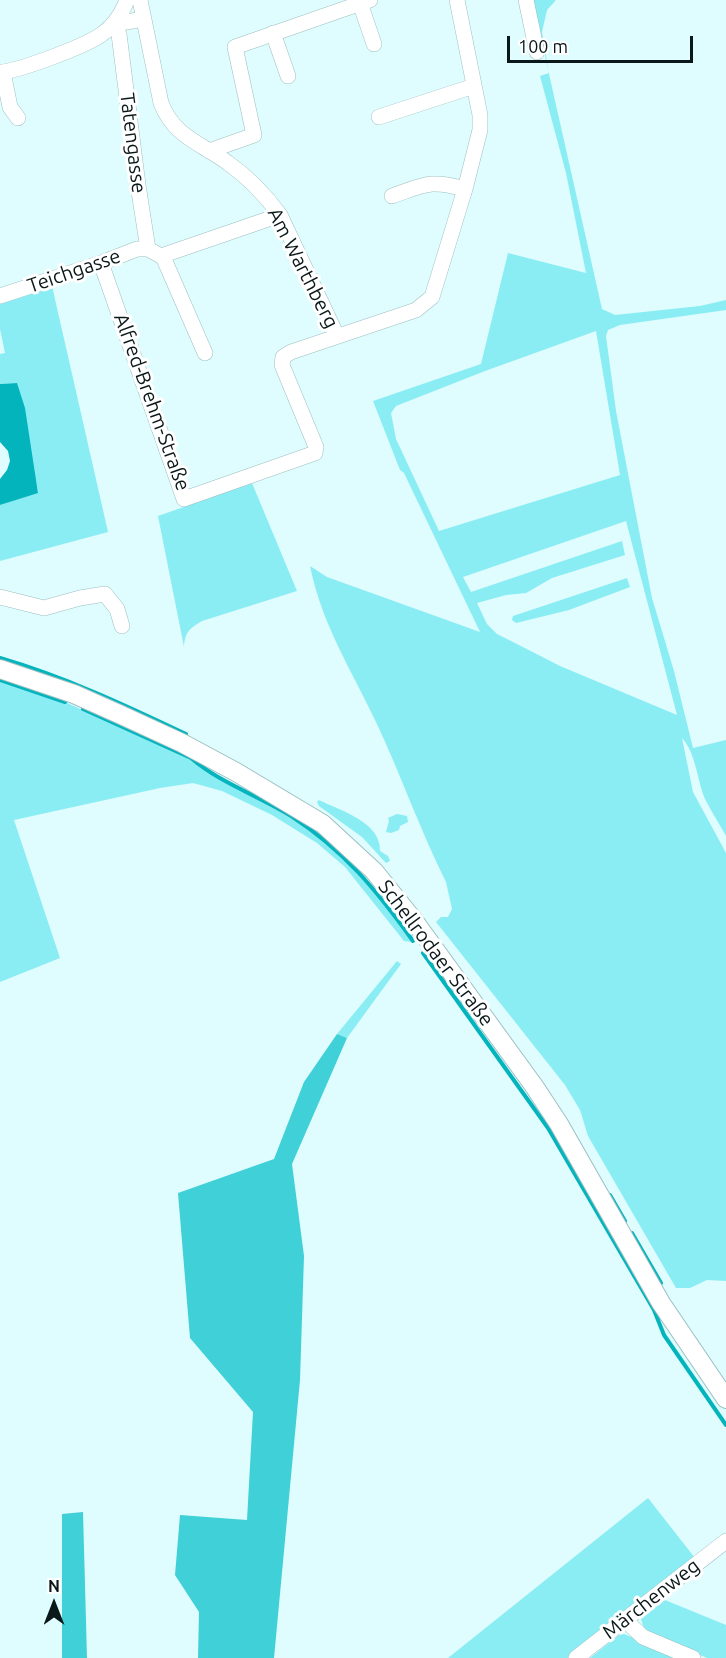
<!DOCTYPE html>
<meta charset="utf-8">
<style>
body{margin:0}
#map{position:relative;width:726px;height:1658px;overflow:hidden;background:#dffcfe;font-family:Ubuntu,sans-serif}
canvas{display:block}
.north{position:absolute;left:24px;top:1574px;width:60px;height:60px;-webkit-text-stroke:4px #fff;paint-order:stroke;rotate:0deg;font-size:16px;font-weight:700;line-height:24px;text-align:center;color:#0b1819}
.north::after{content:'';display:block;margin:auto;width:21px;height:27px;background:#0b1819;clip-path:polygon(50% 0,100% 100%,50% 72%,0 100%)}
.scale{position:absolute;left:507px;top:36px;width:186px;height:27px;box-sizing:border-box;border:3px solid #0b1819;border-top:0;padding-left:8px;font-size:18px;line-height:21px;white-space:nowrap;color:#0b1819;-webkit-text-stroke:4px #fff;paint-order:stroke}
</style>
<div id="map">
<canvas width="726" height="1658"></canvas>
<div class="north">N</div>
<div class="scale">100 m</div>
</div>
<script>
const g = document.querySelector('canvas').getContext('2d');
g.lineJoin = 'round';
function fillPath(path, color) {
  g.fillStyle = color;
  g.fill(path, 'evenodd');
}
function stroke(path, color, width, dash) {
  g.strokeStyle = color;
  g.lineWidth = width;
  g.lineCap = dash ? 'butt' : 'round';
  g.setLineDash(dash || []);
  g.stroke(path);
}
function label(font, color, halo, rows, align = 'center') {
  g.font = font + ' Ubuntu,sans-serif';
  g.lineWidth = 6;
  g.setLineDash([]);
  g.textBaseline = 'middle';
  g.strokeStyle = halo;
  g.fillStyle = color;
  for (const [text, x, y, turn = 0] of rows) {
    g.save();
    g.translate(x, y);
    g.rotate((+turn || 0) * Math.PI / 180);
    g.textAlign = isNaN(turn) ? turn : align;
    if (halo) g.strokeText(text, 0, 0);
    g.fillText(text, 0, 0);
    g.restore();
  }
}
const green = new Path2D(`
 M532,0H556L547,10L542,32L549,74L602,309L615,315L700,306L726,300V310L620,325L608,330L606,336L616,411L652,598L674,671L693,748L726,740V836C719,823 711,811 705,799C697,780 696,753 682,738L693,792L726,853V1281L707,1280L690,1288H676L588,1136L580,1110L565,1085L436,922L441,917H448L452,909L446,882C420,830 401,775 376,722C351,669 322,625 310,566L327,577L480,632L404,473L400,470L373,401L481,364L508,253L586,273L566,173L540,76L549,73ZM596,331L620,475L439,531L396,439L391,413L396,406L485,371ZM626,521L677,715L560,666L509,640L497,634L487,624L477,603L506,595L526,593L552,578L625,555L622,541L471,592L463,577Z
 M52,286L108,532L0,561V505L38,492L16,383L0,384V354L5,353L0,329V303Z
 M252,483L297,591L202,621C189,629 185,632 184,647L158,516Z
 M627,578L630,587L569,610L516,623L512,620L513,616Z
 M0,681L27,689L65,704V702L190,759C219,784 258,798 290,818C343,851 376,892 412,942L404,941L345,867L317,843L272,815L222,791L193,783L160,788L14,820L60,958L0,982Z
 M319,800C341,811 381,822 380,851L388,856L390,861L386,863L362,837L319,806L317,802Z
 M397,814L407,816L408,822L400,826L399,830L391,833L386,832L389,821L388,818Z
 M397,961L401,964L347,1038L337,1034Z
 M648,1498L695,1558L568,1658H448Z
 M665,1600L726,1625V1658H707L651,1634L644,1628L641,1619Z
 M624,1634L682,1658H590L619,1635Z`);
const forest = new Path2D(`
 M337,1034L347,1038L292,1164L304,1256L300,1380L274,1658H198L199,1612L175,1575L180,1515L247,1520L253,1412L190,1338L178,1193L274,1159L304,1082Z
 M83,1512L87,1658H62V1514Z`);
const water = new Path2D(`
 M17,383L25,408L38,493L0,505V479L7,470L10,461L8,451L0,442V384Z`);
const stream = new Path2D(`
 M0,658C65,677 125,705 186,734
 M0,680L65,702
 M83,709L191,758C220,783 259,796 291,816C344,850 377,891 413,941
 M423,953L548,1128L654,1310L664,1335L726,1425
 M610,1195L625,1221
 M632,1233L661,1283`);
const minor = new Path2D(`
 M140,0L161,103C174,137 201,143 228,163C248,177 266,196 280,215L337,336
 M526,0L537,52
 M360,3L374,44
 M144,19L114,24L119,34L121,50L138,185L148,249L161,256L280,215
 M273,33L288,76
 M0,72C17,72 88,45 102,34C114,26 122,13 127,0
 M3,72L10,107L18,118
 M379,117L474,86
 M209,151L254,135L235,47L370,0
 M392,196C424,185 430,179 465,189
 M161,256L164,259L205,353
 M101,263L184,499L315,453L316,447L282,365L283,357L291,352L416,310L432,297L465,189L480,130V115L457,0
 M0,296L101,263L137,249H148
 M0,597L44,608L80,598L105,594L117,609L122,626
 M625,1620L643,1637L693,1658
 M576,1658L726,1541`);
const tertiary = new Path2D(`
 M0,669L74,694L119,714L182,743L236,772L323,824L374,871L415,922L534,1086L559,1124L661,1303L726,1399`);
const streetNames = [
 ["Tatengasse",133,143,83],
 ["Am Warthberg",303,268,63],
 ["Teichgasse",74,271,-19],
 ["Alfred-Brehm-Straße",152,402,70],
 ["Schellrodaer Straße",436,953,53],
 ["Märchenweg",651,1599,-38]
];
fillPath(green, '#8aedf4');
fillPath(forest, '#40d0d8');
fillPath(water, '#03b4bd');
stroke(stream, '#03b4bd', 4);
stroke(minor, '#9cbfc1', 16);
stroke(tertiary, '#9cbfc1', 20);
stroke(minor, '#fff', 15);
stroke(tertiary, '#fff', 18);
label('20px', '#0b1819', '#fff', streetNames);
</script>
